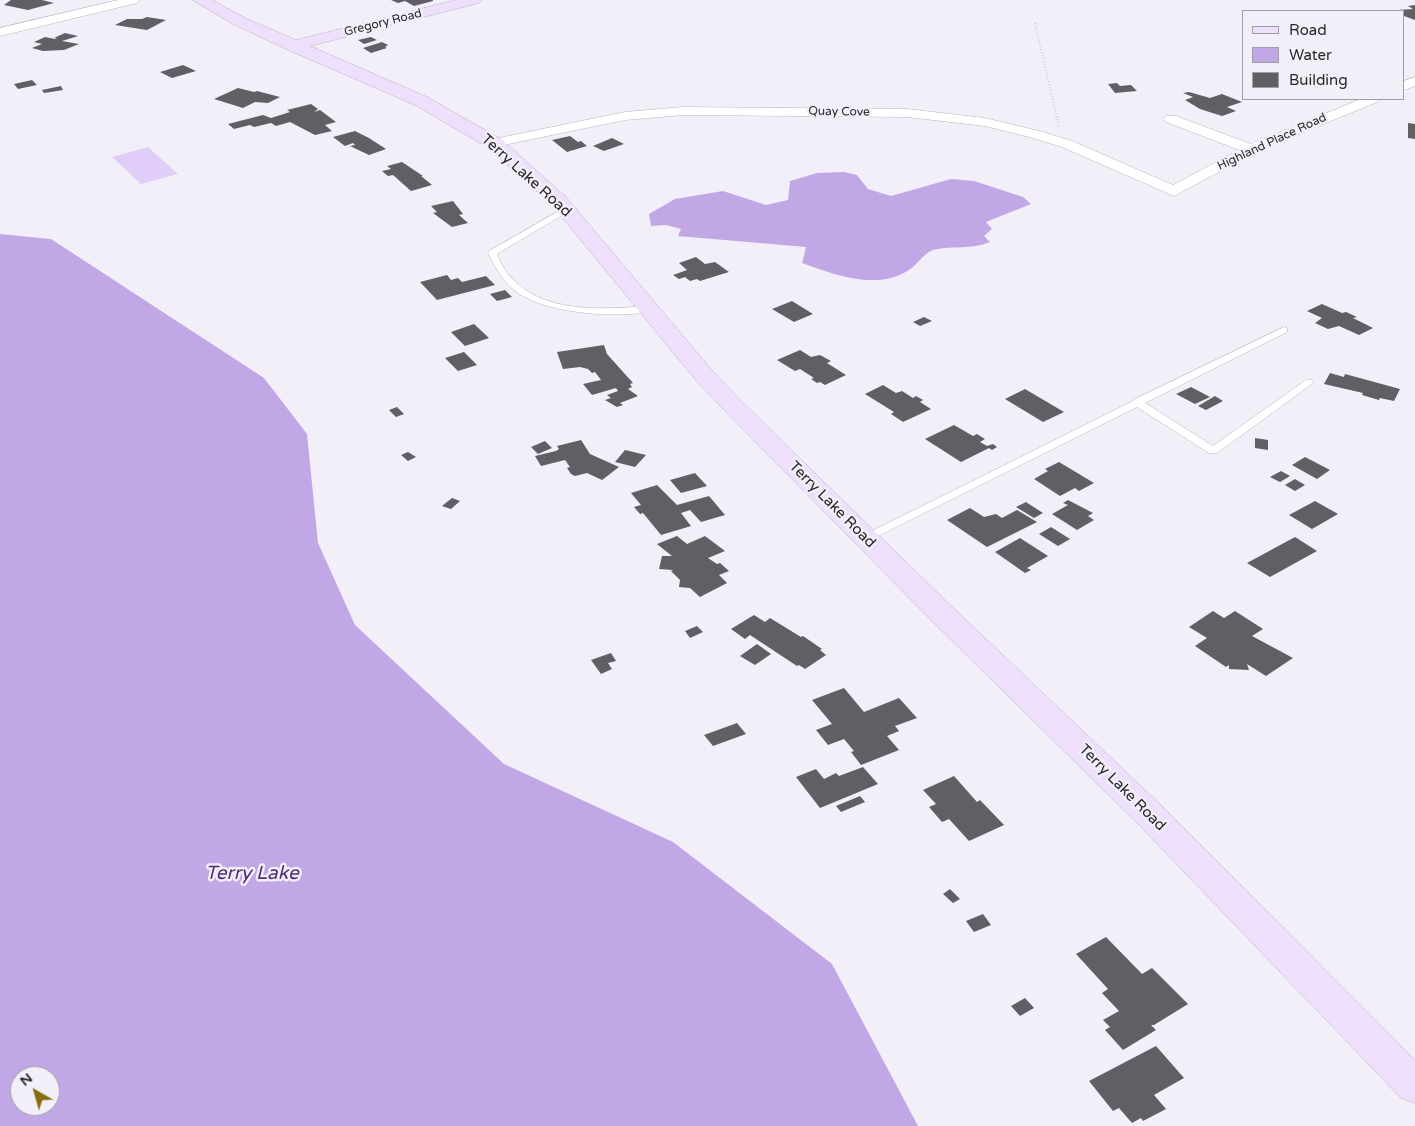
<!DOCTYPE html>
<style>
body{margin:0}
#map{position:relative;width:1415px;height:1126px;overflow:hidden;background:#f2eff8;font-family:"Varela Round",sans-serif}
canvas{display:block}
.legend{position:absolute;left:1242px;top:10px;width:162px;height:90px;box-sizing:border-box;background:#f2eff8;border:1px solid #a19fa6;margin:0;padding:6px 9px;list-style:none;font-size:15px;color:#28262a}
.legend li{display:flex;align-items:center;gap:10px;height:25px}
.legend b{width:25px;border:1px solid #a19fa6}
.north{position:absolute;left:10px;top:1066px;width:50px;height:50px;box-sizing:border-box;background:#f2eff8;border:1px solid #a19fa6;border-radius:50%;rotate:322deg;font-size:14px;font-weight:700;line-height:20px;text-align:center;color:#28262a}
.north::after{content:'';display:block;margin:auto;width:18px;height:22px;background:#866f0f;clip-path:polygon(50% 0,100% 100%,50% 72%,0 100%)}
</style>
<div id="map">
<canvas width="1415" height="1126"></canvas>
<ul class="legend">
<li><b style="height:6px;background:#eee0fd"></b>Road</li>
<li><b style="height:14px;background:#c2a7e6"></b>Water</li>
<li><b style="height:14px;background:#615e66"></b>Building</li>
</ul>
<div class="north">N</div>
</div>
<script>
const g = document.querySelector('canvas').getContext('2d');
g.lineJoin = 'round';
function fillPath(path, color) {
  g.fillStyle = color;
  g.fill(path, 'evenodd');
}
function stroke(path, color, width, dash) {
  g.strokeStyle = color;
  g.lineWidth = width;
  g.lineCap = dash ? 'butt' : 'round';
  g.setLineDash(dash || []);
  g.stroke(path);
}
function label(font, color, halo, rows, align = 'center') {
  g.font = font + ' "Varela Round",sans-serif';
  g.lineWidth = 5;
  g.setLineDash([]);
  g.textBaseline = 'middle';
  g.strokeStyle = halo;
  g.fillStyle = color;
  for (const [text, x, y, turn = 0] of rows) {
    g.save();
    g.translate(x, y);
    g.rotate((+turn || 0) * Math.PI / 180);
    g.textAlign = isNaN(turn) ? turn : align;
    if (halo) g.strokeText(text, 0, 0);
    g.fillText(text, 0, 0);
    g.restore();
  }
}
const green = new Path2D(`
 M148,147L178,174L141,184L112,157Z`);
const water = new Path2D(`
 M844,172L857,175L868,189L891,196L951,179L974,181L1023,197L1031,204L986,222L992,229L984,236L990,242C971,250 952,245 933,250C924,253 917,265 909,270C877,291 835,275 802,263L806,247L678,236L681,229L666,225L651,226L649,214L675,199L723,191L766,205L788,200L790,181L817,173Z
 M0,234L51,239L264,378L307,434L318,543L355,625L504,764L673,842L832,964L918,1126H0ZM20,1076H50V1106H20Z`);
const building = new Path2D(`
 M11,0H42L54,3L28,10L4,5Z
 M391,0H433V1L414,6L405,1L398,3Z
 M1415,5V20L1404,16V11H1382L1413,9L1408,6Z
 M147,17L166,20L147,30L115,25L127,19H142Z
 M65,33L78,36L62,41L79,44L64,50L43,51L32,48L42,44L34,42L45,37L55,39L57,38H54Z
 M371,37L377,40L364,44L358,40Z
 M382,42L388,45L385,47L387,48L371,53L363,48Z
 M183,65L196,71L172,78L160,72Z
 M32,80L37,85L18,89L14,84Z
 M1117,83L1120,86L1131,85L1137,91L1115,93L1108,84Z
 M61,86L63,90L44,93L42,90Z
 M238,88L254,92L257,91L280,97L268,103L255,102L243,108L214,99Z
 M1189,92L1210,98L1222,94L1242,102L1227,107L1236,111L1222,116L1200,109L1185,100L1193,97L1183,93Z
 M311,104L318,109L314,112L320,110L336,122L325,125L332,131L315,135L290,122L276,126L271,123L254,127L250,125L234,129L228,124L263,115L271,118L290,112L287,110Z
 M1408,123L1415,124V139L1408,138Z
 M355,131L369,138L386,149L369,155L350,146L355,145L353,143L345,146L333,137Z
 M570,136L578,142L581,141L587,146L567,152L552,140Z
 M612,138L624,144L604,151L593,146Z
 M402,162L423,176H421L432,185L411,191L393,175L388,176L382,171L391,169L387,166Z
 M453,201L463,214L459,215L468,223L452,227L433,213L437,212L431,206Z
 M696,257L705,264L715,262L729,272L700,281L697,279L690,281L685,277L679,279L673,275L687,270L679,263Z
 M447,275L451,280L458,278L462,282L486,276L495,285L437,300L420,282Z
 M505,290L512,297L497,301L490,294Z
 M792,301L813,314L794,322L772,309Z
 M1322,304L1342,313L1346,312L1357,317L1353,318L1373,328L1359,335L1339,326L1328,329L1315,323L1322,318L1307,311Z
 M924,317L932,321L920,326L913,322Z
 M474,324L489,338L465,346L451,332Z
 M604,345L607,354L633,383L630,384L632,387L628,389L638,396L620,403L623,405L617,407L605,400L611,398L607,395L618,391L616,388L592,395L583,384L601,380L595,372L592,373L588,369L580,367L563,369L557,352Z
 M800,350L811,357L820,355L831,361L827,363L846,375L825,385L820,382L817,383L811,379L814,378L800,369L795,371L777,360Z
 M464,352L477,365L458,371L445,358Z
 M1330,373L1344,377L1345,374L1400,389L1394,401L1380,398L1379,400L1362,395L1363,393L1324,384Z
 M883,385L896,393L902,391L913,398L916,396L923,400L920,402L931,409L903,422L891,414L894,412L865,394Z
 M1191,387L1210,397L1195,404L1176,394Z
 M1025,389L1064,412L1043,422L1005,399Z
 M1215,396L1223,401L1206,410L1198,406Z
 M397,407L404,414L396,417L389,410Z
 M954,425L973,436L977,434L985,439L980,442L987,446L993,444L997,447L992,450L989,448L961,462L925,439Z
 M1255,438L1268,440V450L1255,448Z
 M581,440L590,454L619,467L602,480L587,473L575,476L571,474L567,468L570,467L565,460L541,466L535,456L556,451L559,449L557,446Z
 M545,441L552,448L538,454L531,447Z
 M625,450L646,455L635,467L615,462Z
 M408,452L416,457L408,461L401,455Z
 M1305,457L1330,470L1317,479L1292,465Z
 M1059,462L1094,483L1079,491L1075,488L1060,496L1034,479L1048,471L1045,469Z
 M1281,471L1290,476L1280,482L1270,477Z
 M695,473L707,486L681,493L670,480Z
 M1295,479L1305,485L1295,491L1285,485Z
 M657,485L677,505L709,496L725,515L701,522L690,510L681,513L691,526L661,535L643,513L640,514L634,507L641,505L631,493Z
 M452,498L460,501L451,509L442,506Z
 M1068,500L1093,513L1088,516L1094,520L1077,530L1052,514L1068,505L1063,503Z
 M1315,501L1338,514L1312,529L1289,515Z
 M1026,502L1043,513L1034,518L1016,507Z
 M970,508L984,517L996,514L1002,518L1017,510L1037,522L987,547L947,520Z
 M1051,527L1070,539L1058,546L1039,534Z
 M677,536L687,544L705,536L725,551L708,558L717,564L720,563L729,571L719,575L727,583L700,597L690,588L679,587L680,580L671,571L673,570L659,569L662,556H672L657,544Z
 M1295,537L1317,551L1270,577L1247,563Z
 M1020,538L1048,556L1027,568L1031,570L1025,573L995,552Z
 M1213,611L1224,618L1235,611L1263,629L1252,636L1293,658L1266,676L1247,664L1249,670L1229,669V665L1226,667L1195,646L1207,638L1189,627Z
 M754,615L765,622L770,618L801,637L803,636L822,649L820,650L826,655L805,669L799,665L797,666L750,635L745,639L731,629Z
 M697,626L703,632L690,638L685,631Z
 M757,644L771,654L755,665L740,656Z
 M611,653L616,661L608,663L612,669L601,674L591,660Z
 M844,688L864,712L899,698L917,718L895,726L899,731L887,736L899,750L861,765L851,752L854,751L844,739L828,745L816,730L832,724L812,700Z
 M737,723L746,734L713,746L704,735Z
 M863,767L878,784L820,808L796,777L816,769L824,779L836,773L839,776Z
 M954,776L977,802L980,800L1004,825L969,841L949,819L942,822L929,807L936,804L923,790Z
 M860,796L865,802L841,812L836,806Z
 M950,889L960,899L953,903L943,894Z
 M983,914L991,925L974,932L966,921Z
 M1106,937L1142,974L1152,968L1188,1004L1154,1025H1151L1156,1030L1123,1050L1105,1030L1110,1027L1103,1020L1119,1011L1102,993L1108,989L1076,954Z
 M1025,998L1034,1008L1020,1016L1011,1006Z
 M1156,1046L1184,1078L1154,1095L1166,1109L1143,1121L1141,1118L1132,1123L1119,1108L1113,1111L1089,1081Z`);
const path = new Path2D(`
 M1035,23L1059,127`);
const lane = new Path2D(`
 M564,208L571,210L497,254C500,260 503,268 508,274C542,315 602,309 650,306L653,307V311C618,319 543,314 514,290C502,280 495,267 488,253L489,251Z
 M1284,327L1287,328V332L1145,403L1213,446L1306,380H1312L1314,382L1312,384L1217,453H1209L1137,407L870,540L866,541L860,538L862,536L1131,402L1133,400Z`);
const street = new Path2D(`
 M118,0H139L137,3L0,36V28Z
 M1415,77V86L1404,90V81Z
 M1361,99H1379L1377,102L1256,152L1174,196L1062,147L1033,138L985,126L907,117L683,115L625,120L494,147L487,143L494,139L625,112L683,107L907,109L985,118L1043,132L1072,141L1173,185L1239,150L1166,122L1164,119L1166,116H1176L1251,144Z`);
const secondary = new Path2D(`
 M193,0H212L245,18L296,40L456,0H482L479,3L310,46L427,97L501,139L566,197L710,368L738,398L946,601L1165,809L1415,1060V1103L1401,1098L1141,827L926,615L722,408L694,378L552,205L487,147L415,105L286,49L233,24Z`);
const farStreetnames = [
 ["Gregory Road",383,23,-14],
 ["Quay Cove",839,112,1],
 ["Highland Place Road",1272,142,-25]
];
const streetNames = [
 ["Terry Lake Road",526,176,42],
 ["Terry Lake Road",832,505,45],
 ["Terry Lake Road",1122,788,45]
];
const nearWaternames = [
 ["Terry Lake",252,874]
];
fillPath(green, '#e0cef9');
fillPath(water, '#c2a7e6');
fillPath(building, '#615e66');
stroke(lane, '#b8b4bd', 1);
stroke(street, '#b8b4bd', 1);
stroke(secondary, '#b8b4bd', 1);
stroke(path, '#b3b1b8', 2, [0.5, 2.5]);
fillPath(lane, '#fff');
fillPath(street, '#fff');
fillPath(secondary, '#eee0fd');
label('12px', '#28262a', '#f2eff8', farStreetnames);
label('15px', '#28262a', '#f2eff8', streetNames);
label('italic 19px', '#512c76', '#f2eff8', nearWaternames);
</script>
